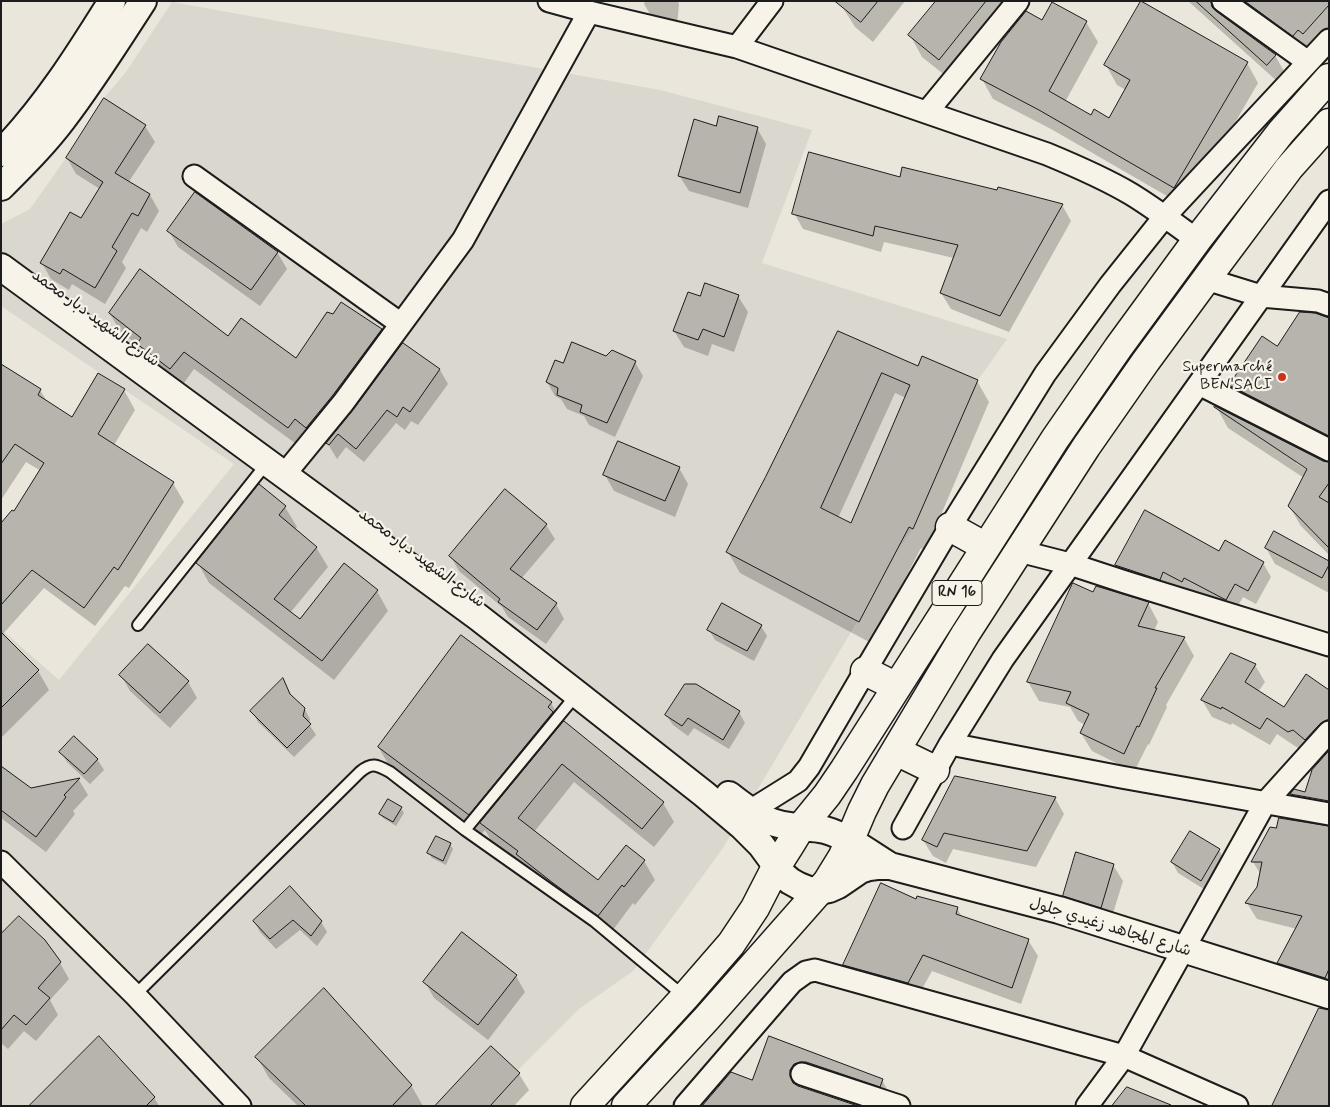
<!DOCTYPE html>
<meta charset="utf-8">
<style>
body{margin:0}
#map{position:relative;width:1330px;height:1107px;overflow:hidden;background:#eae6dc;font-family:Mynerve,sans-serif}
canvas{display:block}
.frame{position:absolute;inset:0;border:2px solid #1c1c1c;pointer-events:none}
</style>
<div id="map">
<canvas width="1330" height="1107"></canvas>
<div class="frame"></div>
</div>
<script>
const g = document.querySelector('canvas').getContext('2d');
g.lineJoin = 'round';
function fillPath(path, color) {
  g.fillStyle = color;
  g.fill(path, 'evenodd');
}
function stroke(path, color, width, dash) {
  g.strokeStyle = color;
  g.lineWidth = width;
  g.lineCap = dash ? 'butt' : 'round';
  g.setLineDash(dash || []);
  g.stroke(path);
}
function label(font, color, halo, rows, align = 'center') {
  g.font = font + ' Mynerve,"Playpen Sans Arabic",sans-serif';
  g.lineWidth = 4.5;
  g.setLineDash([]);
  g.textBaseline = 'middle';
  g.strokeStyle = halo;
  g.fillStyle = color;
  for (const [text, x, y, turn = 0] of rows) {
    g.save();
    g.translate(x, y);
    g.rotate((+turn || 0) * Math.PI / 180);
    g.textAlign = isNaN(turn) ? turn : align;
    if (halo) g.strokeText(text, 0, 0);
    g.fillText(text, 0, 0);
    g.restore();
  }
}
const built = new Path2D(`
 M172,2L660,90L812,130L762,263L1007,339L978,380L913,529L898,549L877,588L723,848L633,971L579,1009L482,1106H1V629L59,680L234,464L1,306V224L30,209L66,158L104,98L126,72Z`);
const shadow = new Path2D(`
 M645,1H678L679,4L677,26L650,14L644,4Z
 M836,1H905L873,42L855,27L843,8Z
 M937,1H1016L952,81L922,57L910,35Z
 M1188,1H1329V37L1305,55L1224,13L1222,17L1275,55L1286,75L1279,83Z
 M1043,22H1086L1098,42L1065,102L1091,116L1109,120L1126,90L1117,85L1106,65L1247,63L1258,83L1186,207L1051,129L993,99L982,79Z
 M105,100L145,126L155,142L128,183L150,195L159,211L147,232L141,228L122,262L126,268L105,304L72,284L69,290L51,279L42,263L82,220L100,189L76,174L67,158Z
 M717,127L757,128L766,144L748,208L689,191L679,175Z
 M998,191L1062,205L1071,221L1009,332L951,309L941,293L954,258L884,242L881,252L803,229L794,213Z
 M169,231L277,252L287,269L260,306L178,247Z
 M738,296L748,312L734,352L712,344L708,356L684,347L674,331L701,298Z
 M110,314L296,360L381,330L391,349L299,446L194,369L181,387L149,362L140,347L121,332Z
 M1329,319V450L1242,406L1231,385L1278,348Z
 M838,332L918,368L977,381L989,402L926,550L921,548L871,643L740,573L728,552L767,479ZM895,393L906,398L851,525L838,518Z
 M403,344L440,370L448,384L418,425L411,421L405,430L396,423L364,462L346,447L337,459L328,444Z
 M606,358L635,362L643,376L615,437L589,425L584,416L567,409L561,399L555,396L547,382L564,364Z
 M9,371L40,390L48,403L73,419L99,375L124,390L135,410L114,445L173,483L184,502L129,588L125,586L95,626L44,588L2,635L38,671L49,690L1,738V568L14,513L41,471L26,462L1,500V382Z
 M1217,408L1323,462L1329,463V555L1301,526L1289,506L1304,478L1228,428ZM1297,462L1303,464L1312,473L1296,463Z
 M679,468L688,484L675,517L614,491L605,475Z
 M259,486L285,507L297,527L295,530L316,547L328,567L290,613L300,621L377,591L388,611L334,680L209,583L198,563Z
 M1146,512L1219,553L1263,563L1271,577L1256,604L1243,597L1234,613L1192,591L1190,595L1171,585L1168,593L1124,579L1116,565Z
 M546,525L555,539L521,579L556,604L564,619L546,644L508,617L502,607L459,571L451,557Z
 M1266,548L1329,563V593L1275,564Z
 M1074,584L1094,594L1148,603L1158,622L1154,631L1184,638L1194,656L1166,705L1167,707L1149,745L1148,744L1134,772L1092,751L1081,733L1085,725L1078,721L1070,707L1039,701L1028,682Z
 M761,626L767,636L754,661L715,640L709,630Z
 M148,645L188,682L197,698L170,728L130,691L121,675Z
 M1255,665L1265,682L1258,692L1285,708L1329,688V741L1298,748L1277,734L1270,745L1232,723L1231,725L1212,717L1202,700Z
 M283,680L292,697L304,708L310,719L309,724L316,735L294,757L258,722L252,711Z
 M551,703L563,724L663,803L674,822L654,847L574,782L534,832L598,881L644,861L655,880L635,905L633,903L610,934L525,866L492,842L485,830L481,835L391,769L379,748Z
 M739,712L745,723L729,749L694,728L688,736L673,725L666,715Z
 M61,752L97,759L104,770L90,784L67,762Z
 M1329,753V816L1301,811L1291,794L1295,791L1306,794Z
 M956,778L1055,798L1064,814L1036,867L953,849L946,863L933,856L923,840Z
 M1,779L30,790L79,780L88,795L73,811L75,814L46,852L1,818Z
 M401,808L404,813L396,826L383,818L380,814Z
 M1329,827V992L1287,979L1278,963L1297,929L1257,919L1247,903L1258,888L1261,875L1253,862Z
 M450,844L453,849L446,865L432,858L429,853Z
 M1219,850L1225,861L1207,891L1178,873L1172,862Z
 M1113,865L1123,881L1110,923L1074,912L1064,895Z
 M290,888L321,922L327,932L317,946L300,930L276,949L260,932L254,921Z
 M917,900L957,908L962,917L1028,940L1038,956L1021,1004L932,971L917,998L854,981L845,965Z
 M462,934L516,976L525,992L488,1040L434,998L425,982Z
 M1,936L60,963L69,979L50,1000L58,1015L36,1041L24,1031L8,1049L1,1043Z
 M770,1037L882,1080L892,1098L804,1082L800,1088L753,1081Z
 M491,1048L519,1074L529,1090L514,1106H439Z
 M257,1057L411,1085L423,1106H298L269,1078Z
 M154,1097L159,1106H30Z`);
const building = new Path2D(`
 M835,1H878L861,22Z
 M936,1H986L939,60L908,35Z
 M1141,1L1248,62L1174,188L1039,110L980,79L1001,42L1026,11L1042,20L1052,2L1087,21L1049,91L1091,115L1094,109L1109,118L1130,80L1104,65Z
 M1196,1H1211L1212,7L1216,11L1276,55L1267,65Z
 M1245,1H1329V5L1303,34L1298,30L1293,36Z
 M104,98L146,125L115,173L150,194L138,216L132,213L112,247L117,251L95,288L63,269L60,274L40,263L70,212L81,218L103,182L66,158Z
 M719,116L758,127L740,193L678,176L694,119L716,126Z
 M809,152L900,177L902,167L997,190L998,187L1063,204L1000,316L940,293L958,245L875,226L873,236L792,214Z
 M195,192L278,252L251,290L167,231Z
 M140,269L228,336L241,318L296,358L327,312L333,314L341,302L382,329L333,395L306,428L295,419L288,428L184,352L170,369L137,344L141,338L109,313Z
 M705,283L739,295L724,337L703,329L698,340L673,331L688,292L700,296Z
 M1300,312L1315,313L1329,318V436L1229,385L1262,336L1277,346Z
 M838,331L918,366L922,356L978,380L913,529L909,527L859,622L726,552L765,478ZM882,373L910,385L851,523L821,508Z
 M572,342L606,356L612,350L636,361L607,423L580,412L582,405L557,395L558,388L546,382L555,360L563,363Z
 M403,343L440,369L410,412L403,407L397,417L387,410L356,449L338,434L329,445L326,443L353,410Z
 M1,364L41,389L38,395L72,417L98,373L125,389L98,434L174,482L118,570L114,567L84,608L32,570L1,605V523L12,510L14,511L44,463L15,444L1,464Z
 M1215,406L1323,461L1329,462V483L1319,497L1329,503V548L1288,506L1307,469L1214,407Z
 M618,441L680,467L665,501L603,475Z
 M259,484L286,506L279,515L317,547L274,599L300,619L344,563L378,590L322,661L196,563Z
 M505,489L547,524L510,569L557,603L537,630L498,602L500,599L449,556Z
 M1145,510L1219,551L1225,540L1264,562L1248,591L1235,584L1226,600L1184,578L1182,582L1163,572L1160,580L1115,565Z
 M1274,531L1329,561V565L1322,578L1265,548Z
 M1073,583L1093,592L1096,586L1149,602L1138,626L1185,637L1155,688H1157L1139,727L1137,726L1124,754L1080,733L1089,714L1066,703L1071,692L1027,682Z
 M722,603L762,625L747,651L707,630Z
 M1,632L39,670L1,708Z
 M461,635L552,702L548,707L553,712L469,815L378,747Z
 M148,644L189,681L160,713L119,675Z
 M1231,653L1256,664L1245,682L1284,707L1306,674L1329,690V719L1320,724L1305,740L1293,730L1288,732L1267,718L1260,729L1222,707L1221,709L1201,700Z
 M283,678L290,694L305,708L303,716L311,724L287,748L250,711Z
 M685,684H696L740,711L723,740L688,718L682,726L665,715Z
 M564,721L664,802L642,829L562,764L518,818L598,880L626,845L645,860L624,887L622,885L598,916L553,883L516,854L518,851L480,823Z
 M74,736L98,759L84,774L59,752Z
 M1329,751V801L1290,794L1294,789L1305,792L1312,770Z
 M1,766L31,788L80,778L64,795L66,797L36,837L1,810Z
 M955,776L1056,797L1027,851L944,833L937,847L922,840Z
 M388,799L402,807L393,822L379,814Z
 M1279,818L1329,826V969L1325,978L1277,963L1302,916L1245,903L1257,887L1262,862H1251L1270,827L1276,828Z
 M1190,831L1220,849L1201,881L1171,862Z
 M436,836L451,843L443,861L427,853Z
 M1076,852L1114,864L1101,908L1063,896Z
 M881,883L916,899L917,896L958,907L956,914L1029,939L1012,988L923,955L908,983L843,965Z
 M290,886L322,921L311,936L293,920L270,939L253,921Z
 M19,916L45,940L61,962L38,988L50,998L26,1025L14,1015L1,1030V934Z
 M462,932L517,975L478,1025L423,982Z
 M324,988L412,1085L392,1106H306L255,1057Z
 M1319,1008L1329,1010V1106H1272Z
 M99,1036L155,1097L146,1106H29Z
 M769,1036L883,1079L880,1087L806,1062H800L794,1064L790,1070V1076L793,1083L798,1086L858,1106H702L731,1072L752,1080Z
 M491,1046L520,1073L490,1106H435Z
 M1127,1087L1171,1105V1106H1112Z`);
const service = new Path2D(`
 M138,625L267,463
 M465,830L577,694
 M135,995L360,772C372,762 377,765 390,772L465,830L594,921L685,997`);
const minor = new Path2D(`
 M549,1L589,12L737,47L1047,154C1076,166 1104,178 1131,194C1154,208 1175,224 1197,240
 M1223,1L1308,62
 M737,47L772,1
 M927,112L1018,1
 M194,176L401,324
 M1206,279L1261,296L1318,301L1329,305
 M1199,384L1329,450
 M293,464L343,403L463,240L589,12
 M1019,551L1070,564L1125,582L1329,645
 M950,744L1121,777L1329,814
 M750,811L798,781L809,767L865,671L950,527L1045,374L1110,285L1165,216L1329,40
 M903,828L950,744L1003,659L1329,201
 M1,862L135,995L240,1106
 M802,1074L899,1106
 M685,1106L792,982L806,972L815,970L1124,1056L1237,1106
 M1087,1106L1124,1056L1265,803L1329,732`);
const tertiary = new Path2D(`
 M1,153C45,108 79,54 112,1
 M1,187C23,165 45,143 63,119C92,81 117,41 143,1
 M1,267L478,617L577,694L704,794L742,826L761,845L783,875L790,881L799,886L809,890L819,891L829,889L838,885L860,870L869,867L877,866H890L1059,910L1329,995
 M729,795C748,810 766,824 790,826C802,828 814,827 825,830C847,836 870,854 890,866`);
const primary = new Path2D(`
 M950,527L986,547
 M865,671L897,687
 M896,751L935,770
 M585,1106L685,997L731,944L755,908L776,867L790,845L801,827L827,795L844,770L1055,439L1118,348L1197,240L1281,132L1329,78
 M626,1106L707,1018L827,882L843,856L862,811L875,785L966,633L1086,447L1146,361L1218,263L1289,168L1329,123`);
const markers = [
 [1282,377,5,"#c8321e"]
];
const shields = [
 [957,593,50]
];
const shieldNames = [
 ["RN 16",957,593]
];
const streetNames = [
 ["شارع الشهيد دبار محمد",95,319,36],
 ["شارع الشهيد دبار محمد",421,559,37],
 ["شارع المجاهد زغيدي جلول",1110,928,17]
];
const poiNames = [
 ["Supermarché",1272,368],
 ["BEN'SACI",1272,386]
];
fillPath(built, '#dad7ce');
fillPath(shadow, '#0003');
fillPath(building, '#b6b4ac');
stroke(building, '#1c1c1c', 1);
stroke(service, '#1c1c1c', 14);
stroke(minor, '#1c1c1c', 25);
stroke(tertiary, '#1c1c1c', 30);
stroke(primary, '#1c1c1c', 31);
stroke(service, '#f7f3e8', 10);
stroke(minor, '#f7f3e8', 21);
stroke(tertiary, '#f7f3e8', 26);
stroke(primary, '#f7f3e8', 28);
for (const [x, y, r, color] of markers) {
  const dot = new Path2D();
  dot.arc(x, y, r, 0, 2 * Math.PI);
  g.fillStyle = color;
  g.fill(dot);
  stroke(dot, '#f7f3e8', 2);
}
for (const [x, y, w] of shields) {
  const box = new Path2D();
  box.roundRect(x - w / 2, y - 12.5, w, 25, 4);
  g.fillStyle = '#f7f3e8';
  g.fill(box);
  stroke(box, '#1c1c1c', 1);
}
label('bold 15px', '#1c1c1c', null, shieldNames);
label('16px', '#1c1c1c', '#f7f3e8', streetNames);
label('16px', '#1c1c1c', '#f7f3e8', poiNames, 'right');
</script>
